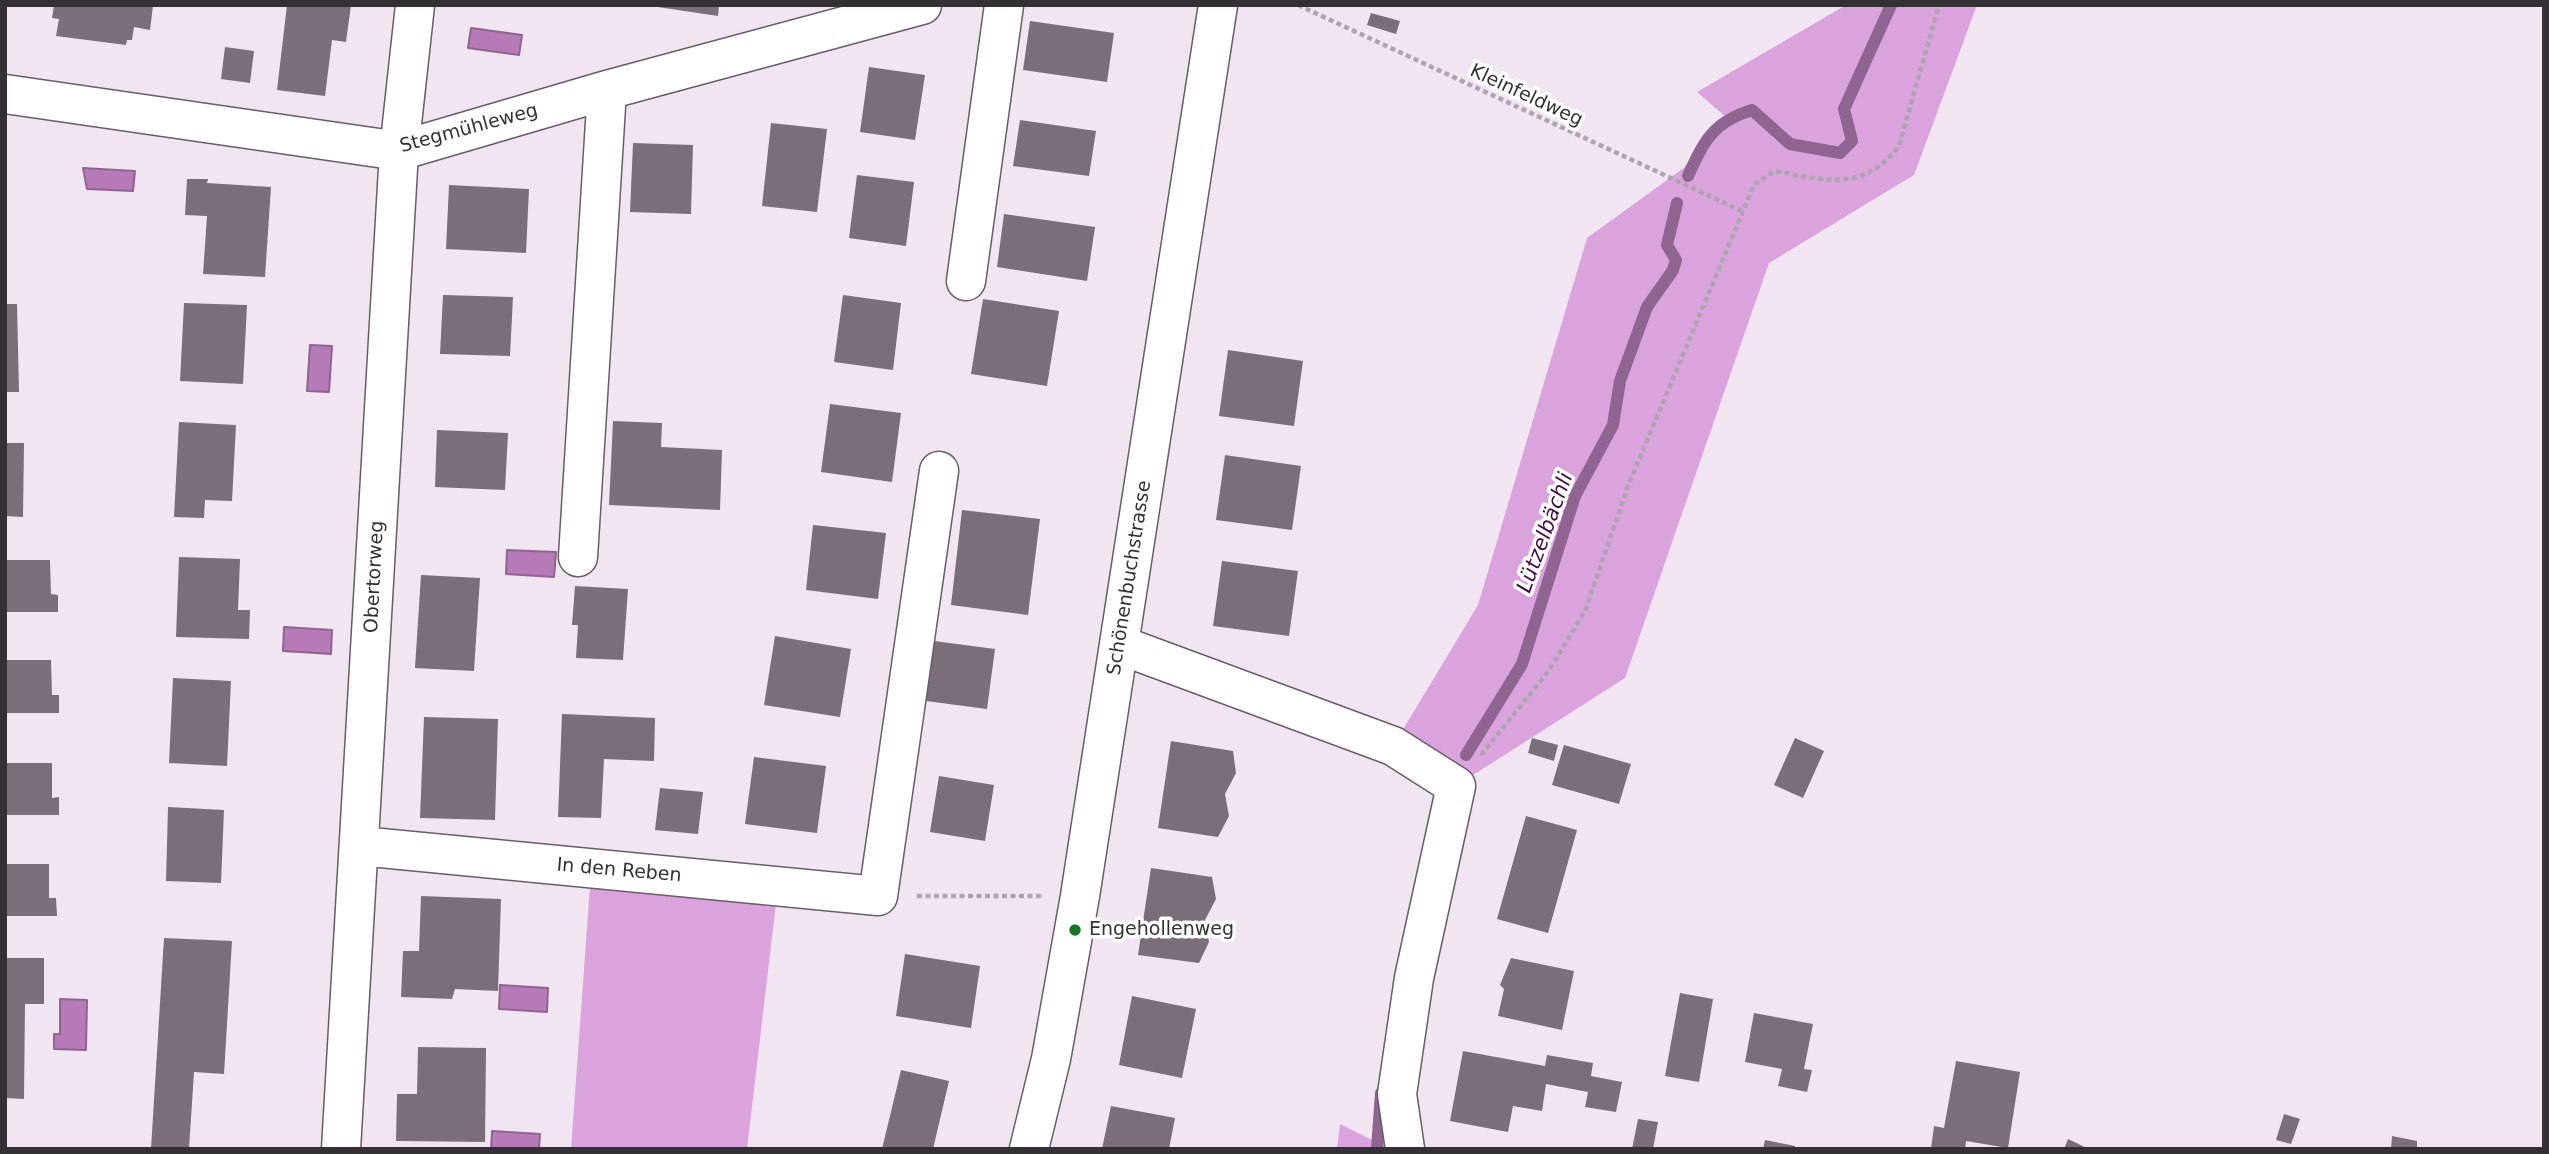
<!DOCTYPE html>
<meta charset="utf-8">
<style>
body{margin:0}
#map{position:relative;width:2549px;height:1154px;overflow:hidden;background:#f2e5f2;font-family:"DejaVu Sans",sans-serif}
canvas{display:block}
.frame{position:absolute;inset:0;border:7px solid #353035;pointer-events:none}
</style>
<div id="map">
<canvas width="2549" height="1154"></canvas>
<div class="frame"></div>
</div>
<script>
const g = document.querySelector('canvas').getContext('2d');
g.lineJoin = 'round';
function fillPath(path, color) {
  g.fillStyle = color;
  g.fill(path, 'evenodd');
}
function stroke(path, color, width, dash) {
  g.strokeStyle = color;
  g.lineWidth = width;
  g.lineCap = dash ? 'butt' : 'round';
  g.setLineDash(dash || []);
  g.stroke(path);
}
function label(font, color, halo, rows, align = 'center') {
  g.font = font + ' "DejaVu Sans",sans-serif';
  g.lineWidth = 7;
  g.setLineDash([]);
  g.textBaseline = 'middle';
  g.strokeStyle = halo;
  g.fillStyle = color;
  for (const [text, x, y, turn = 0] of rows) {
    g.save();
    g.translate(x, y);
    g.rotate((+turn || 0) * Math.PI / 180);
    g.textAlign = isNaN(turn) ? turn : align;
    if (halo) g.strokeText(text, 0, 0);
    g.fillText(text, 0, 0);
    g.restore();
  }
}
const green = new Path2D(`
 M1846,5H1977L1914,175L1769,263L1625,678L1456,786L1393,746L1478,605L1587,238L1696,159L1727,118L1697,92Z
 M590,886L777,895L747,1149H571Z
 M1340,1124L1390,1149H1337Z`);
const water = new Path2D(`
 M471,28L522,35L519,55L468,48Z
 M83,168L135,171L133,191L87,189Z
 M310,345L332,346L329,392L307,391Z
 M507,550L556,552L554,577L506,574Z
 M284,627L332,630L331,654L283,651Z
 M500,985L548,988L547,1012L499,1009Z
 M60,999L87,1000L86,1050L54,1049V1034H60Z
 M492,1131L540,1134L539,1149H491Z`);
const stream = new Path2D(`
 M1688,176C1704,141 1713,122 1752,110L1790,144L1840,153L1852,141L1844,109L1891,5
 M1466,755L1522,664L1575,496L1613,425L1620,381L1647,307L1673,270L1676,260L1667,245L1677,203
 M1377,1149L1381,1093`);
const building = new Path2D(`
 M54,5H151L153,6L150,30L134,27L132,40H127L126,45L56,36L59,19L52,18Z
 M287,5H351L346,42L332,40L325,96L277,90Z
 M644,5H719L718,16Z
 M1371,13L1400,21L1396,34L1367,25Z
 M1030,21L1114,33L1107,82L1023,70Z
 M225,47L254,51L250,83L221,79Z
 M869,67L925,75L915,140L860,132Z
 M1020,120L1096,131L1089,176L1013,166Z
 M771,123L827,129L817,212L762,206Z
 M633,143L693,145L691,214L630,212Z
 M857,175L914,182L906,246L849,238Z
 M187,179H208L207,183L271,187L265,277L203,274L207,216L185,215Z
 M449,185L529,189L526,253L446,249Z
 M1004,214L1095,227L1087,281L997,267Z
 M443,295L513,297L510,356L440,354Z
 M843,295L901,303L893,370L834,362Z
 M983,299L1059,311L1047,386L971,374Z
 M184,303L247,305L243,384L180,381Z
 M5,304H17L19,392H5Z
 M1228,350L1303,361L1294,426L1219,416Z
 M830,404L901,413L892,482L821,472Z
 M613,421L662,423L661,447L722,450L720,510L609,505Z
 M179,422L236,425L232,501L205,500L204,518L174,517Z
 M437,430L508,433L505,490L435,487Z
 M5,443H24L23,517L5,516Z
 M1225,455L1301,466L1292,530L1216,520Z
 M962,510L1040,519L1028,615L951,605Z
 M813,525L886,533L878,599L806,590Z
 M179,557L240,559L238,610H250L249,639L176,637Z
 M5,560H50L51,594L58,595V612H5Z
 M1222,561L1298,571L1289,636L1213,626Z
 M421,575L480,578L474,671L415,668Z
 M575,586L628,589L623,660L576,658L578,625H572Z
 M775,636L851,649L840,717L764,705Z
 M934,641L995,649L987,709L926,701Z
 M5,660H51L52,695H59V713H5Z
 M173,678L231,681L227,766L169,763Z
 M562,714L655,718L654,761L604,759L601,818L558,817Z
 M424,717L498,719L495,820L420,818Z
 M1532,738L1558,745L1554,761L1528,753Z
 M1795,738L1824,751L1803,798L1774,785Z
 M1171,741L1233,751L1236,773L1225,794L1229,816L1218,837L1158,828Z
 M1564,745L1631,764L1619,804L1552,785Z
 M754,757L826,766L817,833L745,824Z
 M5,763H52V798L59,797V815H5Z
 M939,776L994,785L985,841L930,832Z
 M660,788L703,792L698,834L655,830Z
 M168,807L224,810L221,883L166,881Z
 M1526,816L1577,830L1548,933L1497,919Z
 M5,864H49V898H56L57,916H5Z
 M1151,868L1212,877L1216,899L1205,920L1209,942L1199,963L1138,955Z
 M421,896L501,899L498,991L455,989L452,999L401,997L403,951H419Z
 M164,938L232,941L224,1074L194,1072L189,1149H151Z
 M905,954L980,966L971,1028L896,1016Z
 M5,958H44V1004H25L24,1099L5,1098Z
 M1511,958L1574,971L1562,1030L1498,1016L1504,989L1500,985Z
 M1680,993L1713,999L1699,1082L1665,1076Z
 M1132,996L1196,1009L1182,1078L1119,1065Z
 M1754,1013L1813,1024L1804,1069L1812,1070L1807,1092L1778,1086L1782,1069L1745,1062Z
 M418,1047L486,1048L485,1142L396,1141L397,1094H417Z
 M1463,1051L1545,1066L1547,1055L1593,1063L1591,1076L1622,1082L1616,1112L1585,1107L1588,1092L1546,1084L1542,1111L1513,1106L1508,1132L1450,1121Z
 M1956,1061L2020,1072L2008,1148L1966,1141L1965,1149H1931L1934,1126L1944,1128Z
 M901,1070L949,1081L933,1149H882Z
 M1111,1106L1175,1118L1169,1149H1102Z
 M2284,1114L2300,1119L2291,1144L2276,1140Z
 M1638,1119L1658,1122L1653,1149H1632Z
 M2392,1136L2417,1141V1149H2391Z
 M2068,1139L2089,1149H2064Z
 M1765,1140L1795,1146V1149H1763Z`);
const path = new Path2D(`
 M1298,5L1742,211
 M1481,755L1548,672L1585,611L1628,486L1754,185L1774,171C1826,180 1862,193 1899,146L1939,5
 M917,896H1041`);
const minor = new Path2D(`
 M5,94L399,151L607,90L922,5
 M966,281L1004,5
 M578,557L607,90
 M1120,645L1393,746L1456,786L1414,978L1397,1094L1405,1149
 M360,846L878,896L939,471
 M341,1149L399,151L415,5
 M1029,1149L1051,1059L1080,896L1218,5`);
const markers = [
 [1075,930,7,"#167728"]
];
const streetNames = [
 ["Kleinfeldweg",1526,96,25],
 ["Stegmühleweg",469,129,-15],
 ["Obertorweg",375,577,-87],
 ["Schönenbuchstrasse",1130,578,-81],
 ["In den Reben",619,871,5]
];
const poiNames = [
 ["Engehollenweg",1089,930]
];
const waterNames = [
 ["Lützelbächli",1546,533,-70]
];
fillPath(green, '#dba3dd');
fillPath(water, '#b57ab7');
stroke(water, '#8f6490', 2);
stroke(stream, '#8f6490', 12);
fillPath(building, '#796e79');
stroke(minor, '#685d68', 41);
stroke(path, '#aea4ae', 4.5, [5, 3.5]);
stroke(minor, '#fff', 38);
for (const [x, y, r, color] of markers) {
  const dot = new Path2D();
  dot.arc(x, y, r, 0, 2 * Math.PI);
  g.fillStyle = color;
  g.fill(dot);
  stroke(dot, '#fff', 2.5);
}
label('19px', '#353035', '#fff', streetNames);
label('19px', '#353035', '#fff', poiNames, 'left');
label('italic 21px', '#440c47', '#fff', waterNames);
</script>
